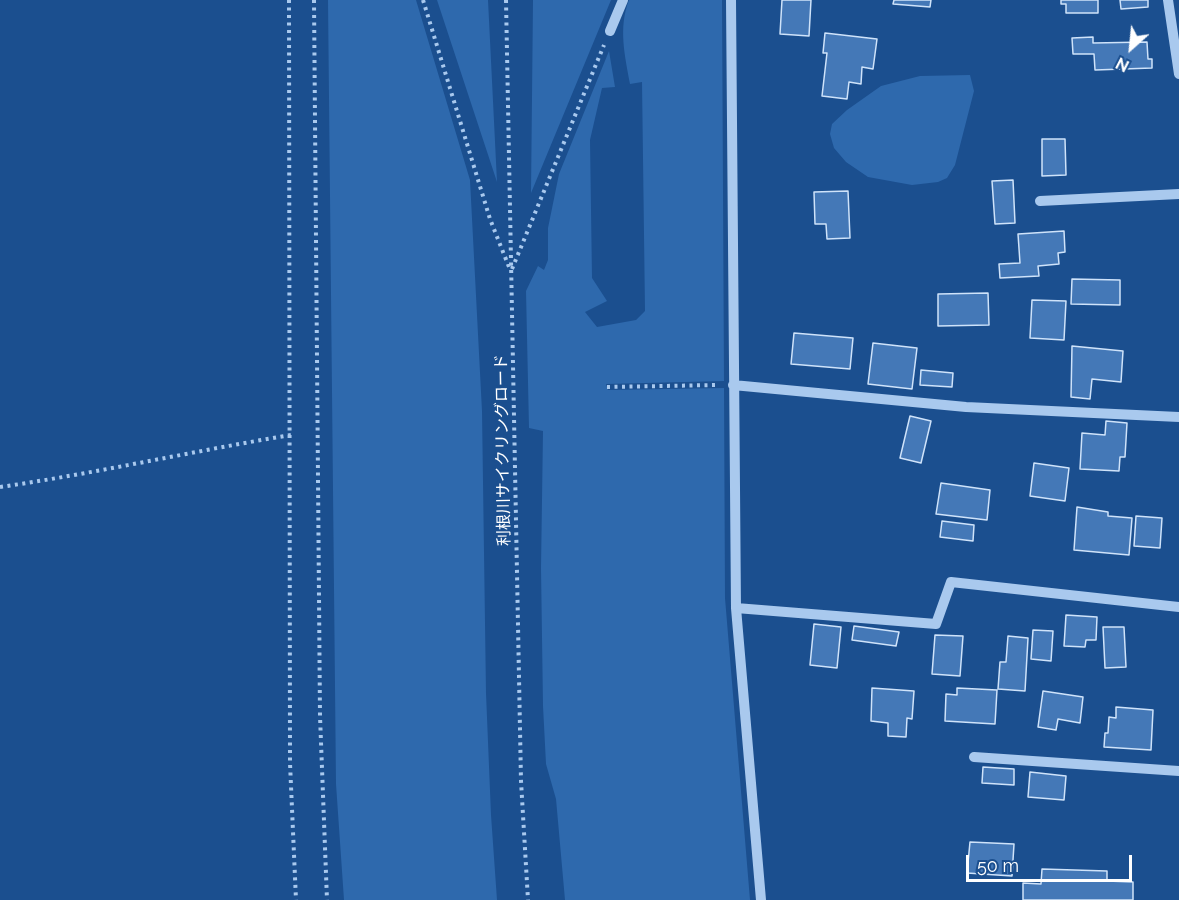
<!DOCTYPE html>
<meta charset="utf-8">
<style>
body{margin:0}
#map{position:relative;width:1179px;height:900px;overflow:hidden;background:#1b4f8f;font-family:Raleway,sans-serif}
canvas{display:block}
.north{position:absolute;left:1101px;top:18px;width:60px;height:60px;-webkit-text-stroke:4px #1b4f8f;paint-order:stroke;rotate:207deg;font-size:16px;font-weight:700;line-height:24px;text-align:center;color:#fff}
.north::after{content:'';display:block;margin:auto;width:21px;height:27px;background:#fff;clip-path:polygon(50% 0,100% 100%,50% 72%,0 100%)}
.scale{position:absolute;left:966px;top:855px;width:166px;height:27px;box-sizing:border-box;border:3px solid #fff;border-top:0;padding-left:8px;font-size:18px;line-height:21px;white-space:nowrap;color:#fff;-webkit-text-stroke:4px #1b4f8f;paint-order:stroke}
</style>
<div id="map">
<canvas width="1179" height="900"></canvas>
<div class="north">N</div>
<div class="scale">50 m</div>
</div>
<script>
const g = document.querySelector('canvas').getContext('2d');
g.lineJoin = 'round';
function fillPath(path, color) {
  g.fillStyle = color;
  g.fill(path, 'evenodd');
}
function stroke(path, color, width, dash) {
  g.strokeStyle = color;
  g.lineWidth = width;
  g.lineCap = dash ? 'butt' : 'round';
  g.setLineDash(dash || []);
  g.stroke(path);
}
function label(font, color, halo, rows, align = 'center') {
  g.font = font + ' Raleway,"Noto Sans JP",sans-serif';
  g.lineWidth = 6;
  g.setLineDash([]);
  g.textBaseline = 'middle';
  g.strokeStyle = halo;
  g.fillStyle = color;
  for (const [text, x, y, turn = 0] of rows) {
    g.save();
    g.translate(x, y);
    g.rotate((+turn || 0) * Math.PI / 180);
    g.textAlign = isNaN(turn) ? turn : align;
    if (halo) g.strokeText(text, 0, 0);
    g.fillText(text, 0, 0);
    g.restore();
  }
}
const green = new Path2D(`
 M328,0H416L470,180L482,411L486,693L491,815L497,900H344L336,784Z
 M437,0H488L497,182Z
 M533,0H611L531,193Z
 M629,0H722L724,381L606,384L608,390L724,388L725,598L750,900H565L556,799L546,764L543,706L541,568L543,431L529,428L526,291L538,266L544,270L548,260V228L559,174L609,51L615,87L602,88L590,140L592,278L607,301L585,312L597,327L636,320L645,311L642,82L630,84C625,56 618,28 629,0Z
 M970,75L974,91L955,165L947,178L938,182L912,185L868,177L846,162L834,148L830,134L832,124L847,110L881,86L920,76Z`);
const building = new Path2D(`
 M782,0H811L809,36L780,34Z
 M894,0H931L930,7L893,4Z
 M1061,0H1098V13H1066V4H1061Z
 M1120,0H1148V7L1121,9Z
 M825,33L877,39L873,69L862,67L861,84L849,82L847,99L822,96L827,53H823Z
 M1093,37V43L1147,42L1148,59H1152V68L1095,70L1094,54H1073L1072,38Z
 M1042,139H1065L1066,175L1042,176Z
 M1013,180L1015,223L995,224L992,181Z
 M848,191L850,238L827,239L826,224H815L814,192Z
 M1064,231L1065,252L1058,253L1059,264L1038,266L1039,276L1000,278L999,264L1020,263L1018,234Z
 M1072,279L1120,280V305L1071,304Z
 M988,293L989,325L938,326V294Z
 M1032,300L1066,301L1064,340L1030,338Z
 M794,333L853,338L850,369L791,364Z
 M873,343L917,348L912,389L868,384Z
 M1072,346L1123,351L1121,382L1092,379L1090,399L1071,397Z
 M921,370L953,373L952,387L920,385Z
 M910,416L931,421L921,463L900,458Z
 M1106,421L1127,423L1125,457H1120L1119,471L1080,469L1082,433L1105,435Z
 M1034,463L1069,468L1065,501L1030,496Z
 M941,483L990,490L987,520L936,514Z
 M1077,507L1108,512V516L1132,518L1129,555L1074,550Z
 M1136,516L1162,518L1160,548L1134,546Z
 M942,521L974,525L973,541L940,537Z
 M1066,615L1097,617L1096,640H1086L1085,647L1064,646Z
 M814,624L841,627L837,668L810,665Z
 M854,626L899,632L896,646L852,640Z
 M1103,627H1124L1126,667L1105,668Z
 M1033,630L1053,631L1051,661L1031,659Z
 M935,635L963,636L960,676L932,674Z
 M1008,636L1028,638L1025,691L998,689L1000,662H1006Z
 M872,688L914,691L912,719L907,718L906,737L888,736V723L871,721Z
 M957,688L997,690L995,724L945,721L946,694L957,695Z
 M1043,691L1083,697L1080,723L1058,719L1056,730L1038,727Z
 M1116,707L1153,710L1151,750L1104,747L1105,733H1108L1109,717L1116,718Z
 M983,767L1014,769V785L982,783Z
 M1030,772L1066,776L1064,800L1028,797Z
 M970,842L1014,844L1012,876L967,873Z
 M1042,869L1107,871V881L1133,882V900H1023V883L1041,884Z`);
const path = new Path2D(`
 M289,0L290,763L296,900
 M314,0L320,716L327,900
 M423,0L490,219L509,267
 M506,0L521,781L528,900
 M512,269L604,45
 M607,387L717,385
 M0,487C98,473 193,451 291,435`);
const minor = new Path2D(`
 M731,0L736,608L761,900
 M1168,0L1179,74
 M610,31L623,0
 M1040,201L1179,194
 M733,385L966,407L1179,417
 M736,608L936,624L951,582L1179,607
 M974,757L1179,771`);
const streetNames = [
 ["利根川サイクリングロード",503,450,-91]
];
fillPath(green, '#2e69ad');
fillPath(building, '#4478b7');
stroke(building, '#cfe3fa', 1.5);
stroke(path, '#a9c9ee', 4, [3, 4.5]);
stroke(minor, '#a9c9ee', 10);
label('16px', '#fff', '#1b4f8f', streetNames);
</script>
